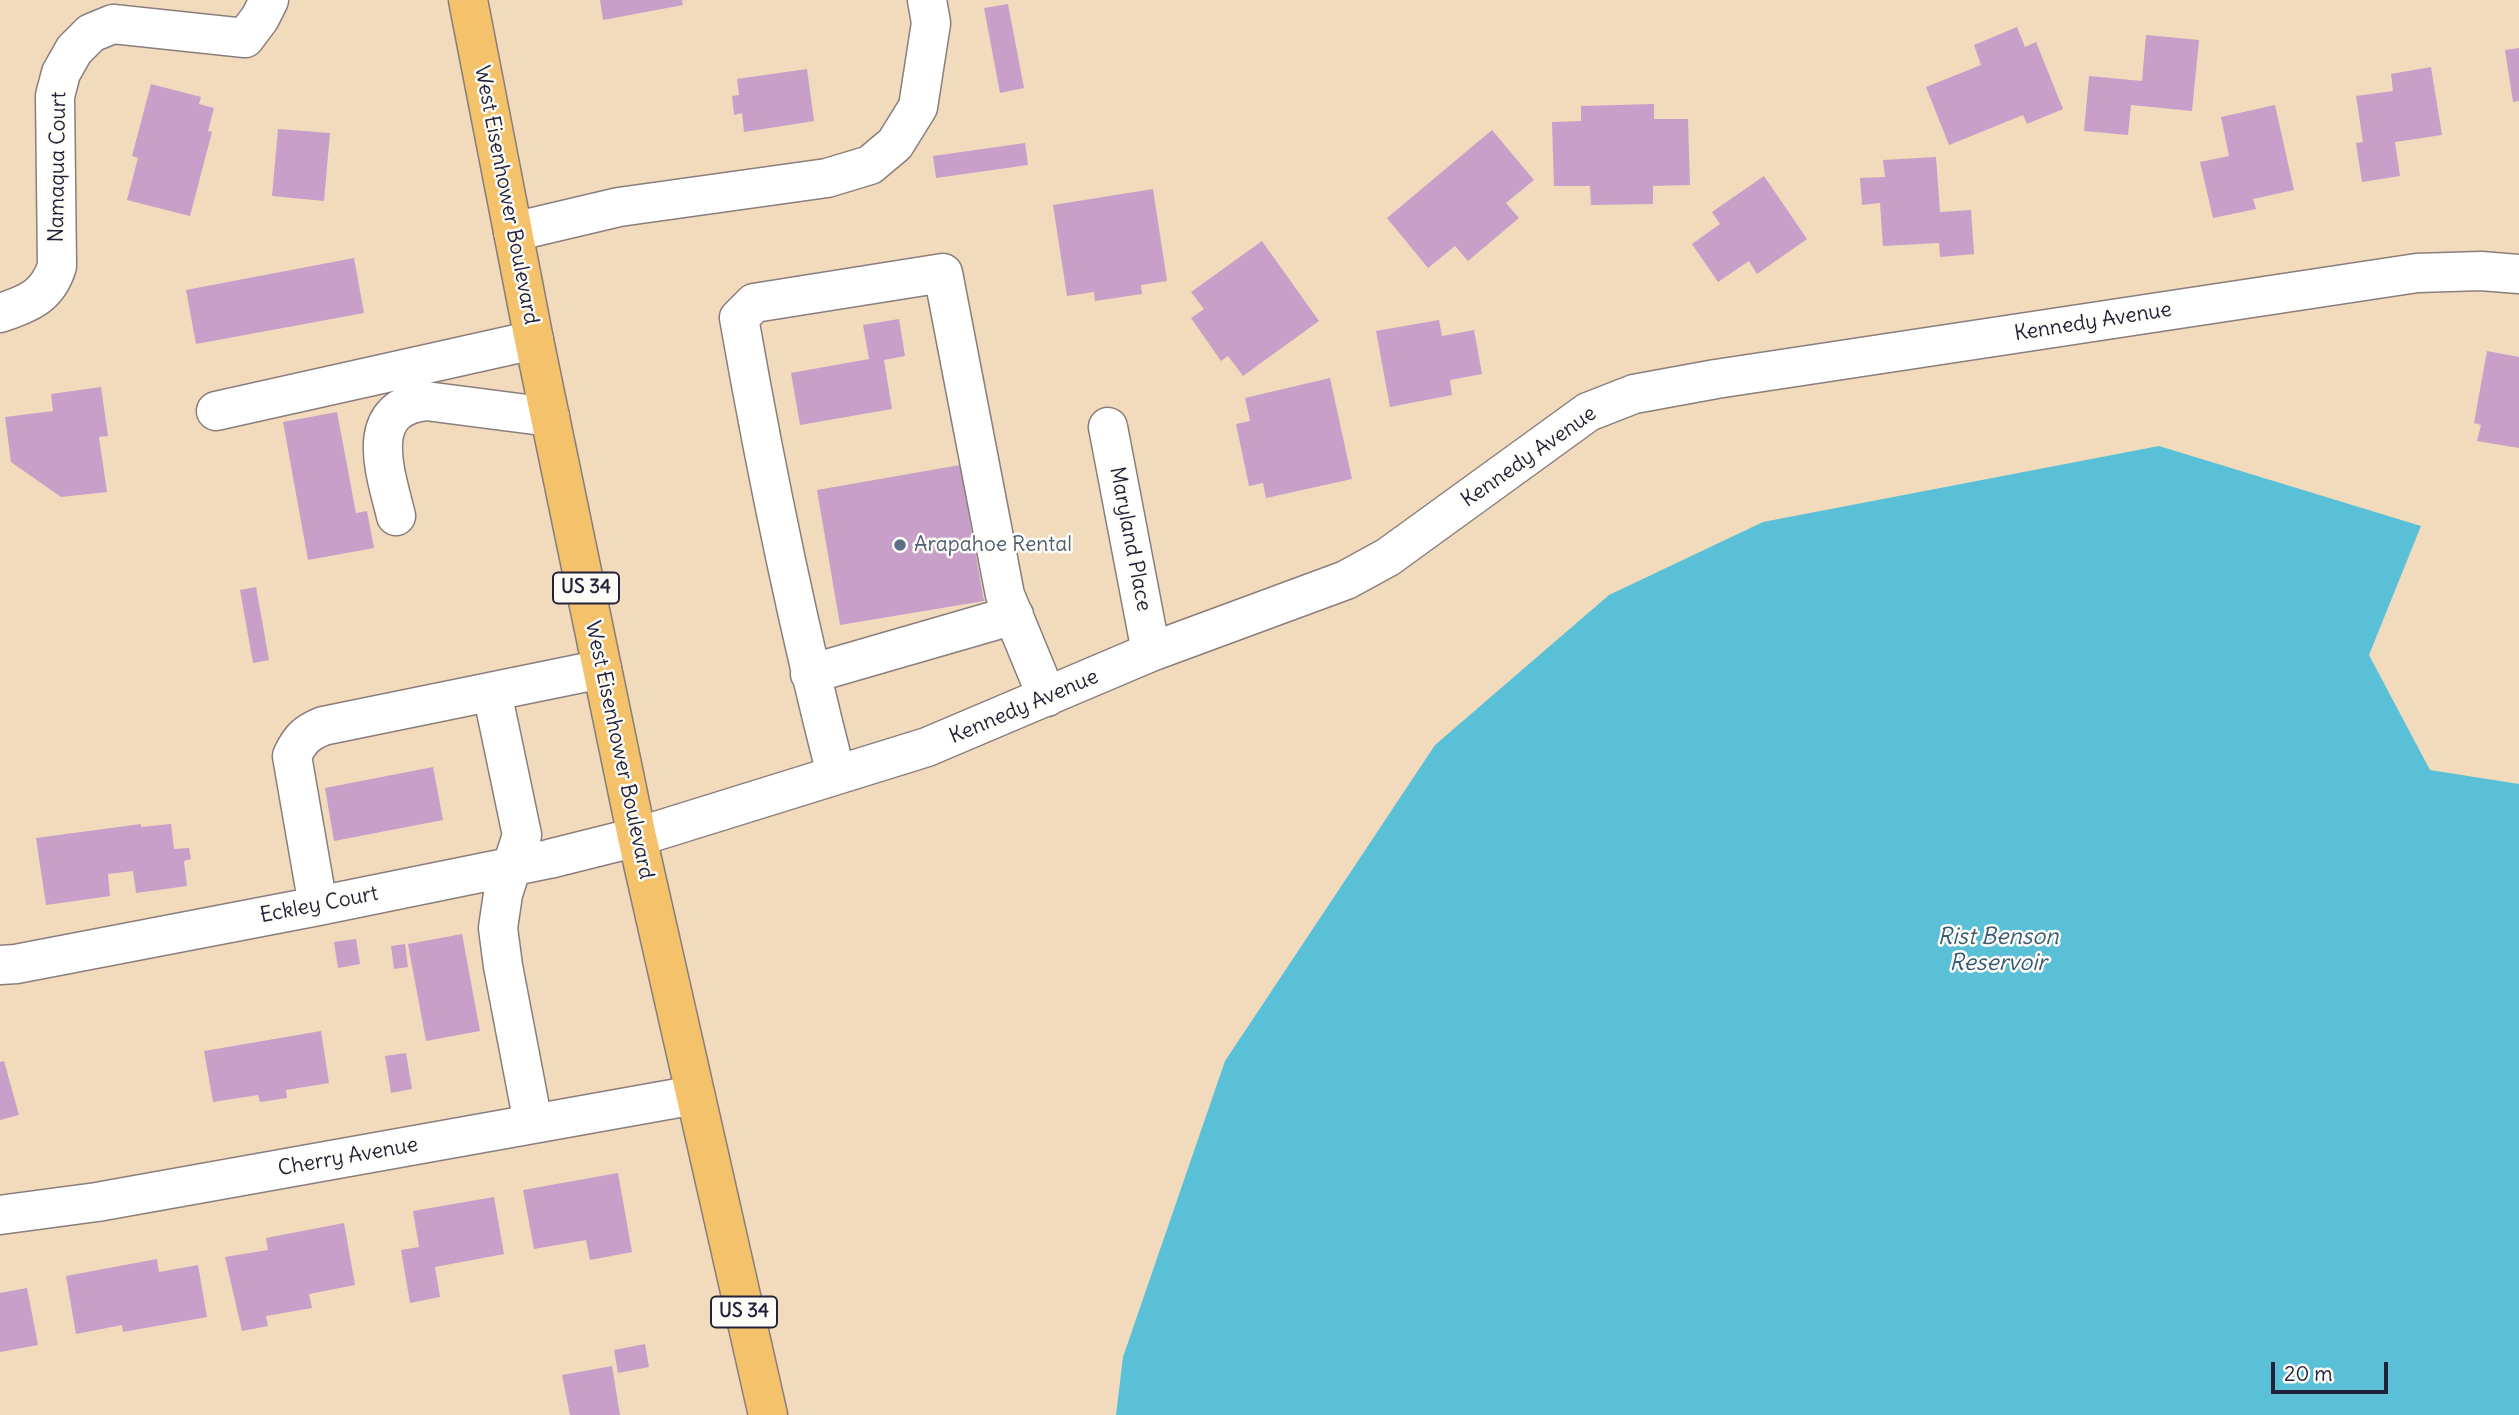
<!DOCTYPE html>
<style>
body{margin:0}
#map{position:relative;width:2519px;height:1415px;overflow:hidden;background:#f1dbbc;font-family:Delius,sans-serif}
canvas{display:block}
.scale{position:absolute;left:2271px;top:1362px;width:117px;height:32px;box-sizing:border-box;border:4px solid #22223b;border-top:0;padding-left:9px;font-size:21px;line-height:24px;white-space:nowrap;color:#22223b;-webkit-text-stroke:5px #fdfcf7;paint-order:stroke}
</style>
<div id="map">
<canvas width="2519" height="1415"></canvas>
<div class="scale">20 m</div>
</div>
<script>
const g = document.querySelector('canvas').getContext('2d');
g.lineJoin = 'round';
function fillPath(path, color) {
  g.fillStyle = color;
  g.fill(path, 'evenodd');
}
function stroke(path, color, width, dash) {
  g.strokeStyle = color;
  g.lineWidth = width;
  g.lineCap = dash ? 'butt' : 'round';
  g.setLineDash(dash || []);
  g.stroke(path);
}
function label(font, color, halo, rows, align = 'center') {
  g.font = font + ' Delius,sans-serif';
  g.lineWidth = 5;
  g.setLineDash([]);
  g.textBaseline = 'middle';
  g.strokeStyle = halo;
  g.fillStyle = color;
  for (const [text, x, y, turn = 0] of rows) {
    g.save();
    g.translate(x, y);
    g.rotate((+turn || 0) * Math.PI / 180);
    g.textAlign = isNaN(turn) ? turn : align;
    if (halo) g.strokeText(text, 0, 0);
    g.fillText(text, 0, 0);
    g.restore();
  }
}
const water = new Path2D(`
 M2159,446L2421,526L2369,655L2430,770L2519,784V1415H1116L1123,1357L1225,1061L1435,745L1609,595L1763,522Z`);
const building = new Path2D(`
 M600,0H682L683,5L603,20Z
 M1008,4L1024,88L1000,93L984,8Z
 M2017,27L2025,47L2036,42L2063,109L2027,124L2023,115L1949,145L1926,87L1981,65L1974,45Z
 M2146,35L2199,40L2192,111L2131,105L2128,135L2084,131L2089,76L2142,81Z
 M2519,48V101L2513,102L2505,50Z
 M2431,67L2442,135L2395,142L2400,176L2362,182L2356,143L2363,142L2356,96L2393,91L2391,74Z
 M807,69L814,121L744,132L742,113L734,115L732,96L739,95L737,79Z
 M151,84L201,97L199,104L214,108L208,131L212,132L190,216L127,200L138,158L132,156Z
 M1654,104V119H1688L1690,185L1653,186V204L1591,205L1590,186H1554L1552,122L1581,121V106Z
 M2275,105L2294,190L2253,199L2256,209L2213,218L2200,162L2229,156L2221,117Z
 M278,129L330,133L324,201L272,196Z
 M1492,130L1534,180L1506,203L1519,218L1468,261L1455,246L1428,268L1387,218Z
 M1025,143L1028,165L936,178L933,156Z
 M1936,157L1940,212L1971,210L1974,254L1940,257L1939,243L1883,246L1880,203L1862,205L1860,178L1885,177L1883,160Z
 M1764,176L1807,239L1757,274L1749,261L1718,282L1692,244L1720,224L1712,212Z
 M1153,189L1167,281L1141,285L1142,294L1095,301L1094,292L1067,296L1053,205Z
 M1262,241L1319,321L1243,376L1228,356L1221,361L1191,318L1204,309L1191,292Z
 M354,258L364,313L196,344L186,290Z
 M899,319L905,356L884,360L892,409L800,425L791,373L869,359L863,325Z
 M1439,320L1442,336L1474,330L1482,374L1450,380L1452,395L1390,407L1376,331Z
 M2487,351L2519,357V448L2477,441L2481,425L2474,423Z
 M1330,378L1352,479L1266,498L1263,483L1249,486L1236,424L1250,421L1245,398Z
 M101,387L108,436L99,437L107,492L61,497L11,462L5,417L53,411L51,394Z
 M337,412L356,513L367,511L374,548L308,560L283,422Z
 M960,465L984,601L840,625L817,490Z
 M256,587L269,660L253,663L240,590Z
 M433,767L443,820L334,841L325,788Z
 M141,824V827L171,824L174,849L189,848L191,859L184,861L187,886L136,893L133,871L108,874L110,896L46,905L36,838Z
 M462,934L480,1031L426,1041L408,944Z
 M356,939L360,964L338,968L334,942Z
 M405,944L408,967L394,969L391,946Z
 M321,1031L329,1083L286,1090L287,1098L260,1102L258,1095L213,1102L204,1051Z
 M406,1053L412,1089L391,1093L385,1056Z
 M4,1061L19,1115L0,1120V1062Z
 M618,1173L632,1252L590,1260L586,1240L534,1249L523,1190Z
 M494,1197L504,1254L435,1267L440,1297L410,1303L401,1250L419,1247L413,1211Z
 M344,1223L355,1285L309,1294L312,1308L266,1316L268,1326L242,1331L225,1257L268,1250L266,1238Z
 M157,1259L159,1272L198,1265L207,1317L123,1332L122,1325L76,1334L66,1276Z
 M27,1288L38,1345L0,1352V1293Z
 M645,1344L649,1367L618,1373L614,1350Z
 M612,1366L620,1415H570L562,1375Z`);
const minor = new Path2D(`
 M513,232L619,207L827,178L870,165L895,144L918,107L931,23L927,0
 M0,313C28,304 48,296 57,266L55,96L61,73L74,50L91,33L113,24L245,38L260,18L269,0
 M216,411L534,340
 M1108,427L1151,652
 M396,516C386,474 361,408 426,401L550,417
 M810,674L1014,615
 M492,692L522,835L503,894L498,928L503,966L533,1123
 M836,774C797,623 766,471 739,318L754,303L943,273L1005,595L1047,697
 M318,906L292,756C300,739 306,733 323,726L602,669
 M0,965L16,964L318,906L549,859L637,837L927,747L1151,652L1346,580L1388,557L1588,412L1634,394L1716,379L2417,273L2481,271L2519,274
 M0,1215L97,1202L695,1095`);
const highway = new Path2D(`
 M468,0L534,340L637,837L768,1415`);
const markers = [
 [900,545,7,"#5c6f8a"]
];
const shields = [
 [586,588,66],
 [744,1312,66]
];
const shieldNames = [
 ["US 34",586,588],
 ["US 34",744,1312]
];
const streetNames = [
 ["Namaqua Court",58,167,-89],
 ["West Eisenhower Boulevard",506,195,79],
 ["Kennedy Avenue",2093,322,-9],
 ["Kennedy Avenue",1529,457,-35],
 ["Maryland Place",1130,539,79],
 ["Kennedy Avenue",1024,707,-23],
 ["West Eisenhower Boulevard",619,750,78],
 ["Eckley Court",319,905,-11],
 ["Cherry Avenue",348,1157,-10]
];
const serviceNames = [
 ["Arapahoe Rental",914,545]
];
const waterNames = [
 ["Rist Benson",1998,937],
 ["Reservoir",1998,963]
];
fillPath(water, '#5ac0d8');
fillPath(building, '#c79fc9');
stroke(minor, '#8a7e7c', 41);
stroke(highway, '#8a7e7c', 41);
stroke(minor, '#fff', 38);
stroke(highway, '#f3c26a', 38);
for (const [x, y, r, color] of markers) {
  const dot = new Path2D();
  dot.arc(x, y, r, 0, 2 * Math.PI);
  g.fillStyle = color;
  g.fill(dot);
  stroke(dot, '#fdfcf7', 2.5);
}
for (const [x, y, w] of shields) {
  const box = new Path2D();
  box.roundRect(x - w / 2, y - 15.5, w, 31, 5);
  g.fillStyle = '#fdfcf7';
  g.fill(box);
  stroke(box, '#22223b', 2);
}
label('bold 19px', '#22223b', null, shieldNames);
label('21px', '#22223b', '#fdfcf7', streetNames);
label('21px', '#4e5e75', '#fdfcf7', serviceNames, 'left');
label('italic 23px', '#365972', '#fdfcf7', waterNames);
</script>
